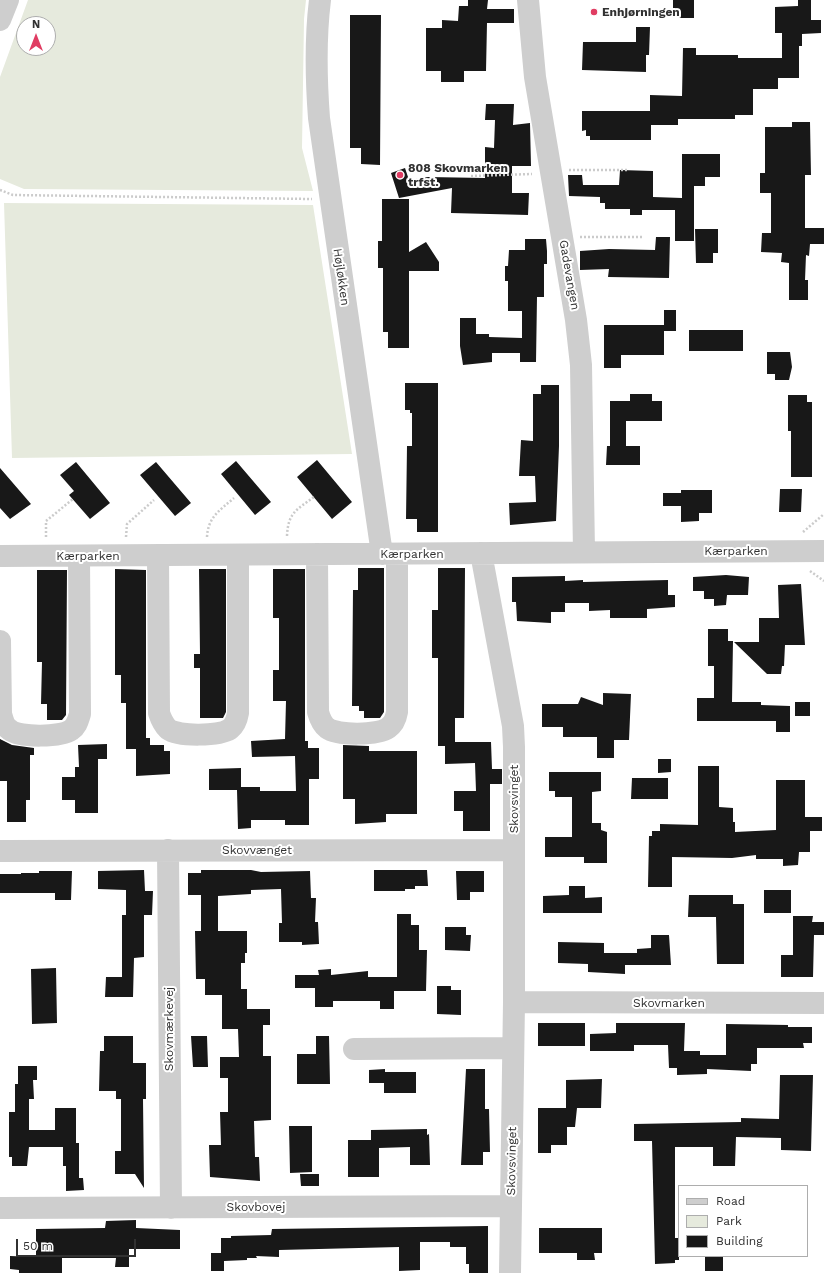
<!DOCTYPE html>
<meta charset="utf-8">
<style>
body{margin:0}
#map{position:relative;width:824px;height:1273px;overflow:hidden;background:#fff;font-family:"Work Sans",sans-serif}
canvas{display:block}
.legend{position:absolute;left:678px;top:1185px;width:130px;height:72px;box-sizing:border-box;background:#fff;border:1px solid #adadad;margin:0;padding:5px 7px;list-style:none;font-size:12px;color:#313131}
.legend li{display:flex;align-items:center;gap:8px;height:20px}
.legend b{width:20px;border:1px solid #adadad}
.north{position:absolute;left:16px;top:16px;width:40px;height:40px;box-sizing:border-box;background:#fff;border:1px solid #adadad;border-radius:50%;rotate:0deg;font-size:11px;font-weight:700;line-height:16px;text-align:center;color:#313131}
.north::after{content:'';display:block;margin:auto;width:14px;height:18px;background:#e03c62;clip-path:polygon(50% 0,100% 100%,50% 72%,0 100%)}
.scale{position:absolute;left:16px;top:1239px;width:120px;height:18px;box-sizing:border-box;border:2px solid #313131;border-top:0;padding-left:5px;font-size:12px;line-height:14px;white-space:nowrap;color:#313131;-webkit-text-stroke:3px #fff;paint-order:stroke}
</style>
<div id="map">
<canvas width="824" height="1273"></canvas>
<ul class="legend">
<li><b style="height:5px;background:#cecece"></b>Road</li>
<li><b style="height:11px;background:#e6eadd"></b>Park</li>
<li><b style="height:11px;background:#181818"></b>Building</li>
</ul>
<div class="north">N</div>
<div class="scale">50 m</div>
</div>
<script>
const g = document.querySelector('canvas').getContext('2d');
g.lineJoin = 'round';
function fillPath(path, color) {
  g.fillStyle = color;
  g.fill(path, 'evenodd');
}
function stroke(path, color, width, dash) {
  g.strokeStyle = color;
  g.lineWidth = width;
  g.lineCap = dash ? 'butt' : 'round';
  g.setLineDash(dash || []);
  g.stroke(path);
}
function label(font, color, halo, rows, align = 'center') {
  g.font = font + ' "Work Sans",sans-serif';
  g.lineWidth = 4;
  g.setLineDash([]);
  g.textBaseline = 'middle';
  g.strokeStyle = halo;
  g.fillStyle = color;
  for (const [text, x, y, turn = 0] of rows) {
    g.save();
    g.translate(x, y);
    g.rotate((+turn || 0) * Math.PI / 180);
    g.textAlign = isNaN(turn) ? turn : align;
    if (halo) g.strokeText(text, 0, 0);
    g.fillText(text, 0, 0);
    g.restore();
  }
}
const green = new Path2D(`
 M28,0H306L304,19L302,148L313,191L24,189L0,179V77ZM24,24H48V48H24Z
 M4,203L313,205L352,454L12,458Z`);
const building = new Path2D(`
 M468,0H488L487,9H514V23H487L486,71H464V82H441V71H426V28H442V20L458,21L459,6H468Z
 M673,0H694V18H673Z
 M798,0H811V20H821V33L802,34V46H799V78H778V89H753V115H735V119H678V125H651V140H590V136H586V130L582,131V111H650V95L682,96L683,48H696V55H738V58H782V33H775V7L798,6Z
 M350,15H381L380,165L361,164V148H350Z
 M636,27H650L649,55H646V72L582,70L583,42H636Z
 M486,104H514L513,125L530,123L531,166H512V193H529L528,215L451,213L452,188L399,198L391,173L405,168L409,180L428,177L485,178V147L494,148L495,120H485Z
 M792,122H810L811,175H805V228H824V244H810L809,256L806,255L805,280H808V300H789V263L781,262L782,253L761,252L762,233H771V193H760V173H765V127H792Z
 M682,154H720V177H705V186H694V241H675V210H642V215H630V209H605V203H600V197L569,196L568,175H582L583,185H619L620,170L653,171V197L682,198Z
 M382,199H409V252L426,242L439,262V271H409V348H388V332H383V268H378V241H382Z
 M695,229H718V253H713V263H696Z
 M656,237H670L669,278L608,277L609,269L580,270V251L609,249L655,250Z
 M525,239H546L547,251V264H544V297H537L536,362H520V353H492V362L463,365L460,346V318H476V334H489V337L522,338V311H508V281H505V266H508L509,250H525Z
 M664,310H676V331H664Z
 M604,325H664V355H621V368H604Z
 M689,330H743V351H689Z
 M767,352H790L792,367L789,380H775V374H767Z
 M405,383H438V532H417V519H406L407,446H412V413H410V410H405Z
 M541,385H559V446L556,521L510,525L509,503L536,502L535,476H519L521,440L533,441V394H541Z
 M630,394H652V401H662V421H626V446H640V465H606L607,446H610V401H630Z
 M788,395H807V402H812V477H791V431H788Z
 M317,460L352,502L332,519L297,477Z
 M236,461L271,502L255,515L221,474Z
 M76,462L110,503L90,519L69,495L74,491L60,475Z
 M156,462L191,503L175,516L140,475Z
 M0,468L31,504L10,519L0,508Z
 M780,489H802L801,512H779Z
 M681,490H712V513H699V521L681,522V506H663V493H681Z
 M358,568H384V712L380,718H364V711H359V706H352L353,590H358Z
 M438,568H465L464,718H455V742H491L492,769H502V784H490V831H463V811H454V791H476L475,763L445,764V746H438V658H432V610H438Z
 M115,569L146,570V738H150V745H164V751H170V774L136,776V749H126V703H121V675H115Z
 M199,569H226V712L223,718H200V668H194V654H200Z
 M273,569H305V741H308V748H319V779H309V825H285V820H251V828L238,829L237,790H209V769L241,768V787H260V791H296L295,756L252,757L251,741L285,739L286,701H273V670H279V618H273Z
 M37,570H67L66,715L62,720H47V704H41L42,662H37Z
 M726,575L749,577L748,595H727L726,605L714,606V599H704V591H693V577Z
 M565,576V581L583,580V582L668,580V595H675V607L647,609V618H610V610L589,611V603H565V612H551V623L517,621L516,602H512V577Z
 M801,584L805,645H785L784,666H782L781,674H767L734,642H759V618H779L778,585Z
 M708,629H728V641H733L732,702H761V705L790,706V732H776V721H697V698H714V666H708Z
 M603,693L631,694L629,740H614V758H597V737H563V727H542V704H578L581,697L603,705Z
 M795,702H810V716H795Z
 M0,739L12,745L34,748V755H30V800H26V822H7V781H0Z
 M107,744V759H98V813H75V800H62V777H75V767H79L78,745Z
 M343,745L369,746V751H417V814H386V822L355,824V799H343Z
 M658,759H671V772L658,773Z
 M698,766H719V807L733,808V822H735V832L776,830V780H805V817H822V831H810V852H799L798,865L783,866V859H756V855L732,858L672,857V887H648L649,836H652V831H660V824L698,825Z
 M549,772H601V791L592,792V823H601V830L607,832V863H584V857H545V837H572V797H555V791H549Z
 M632,778H668V799H631Z
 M144,870L145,891H153L152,915H144V957L134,958L133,997H105L106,977H122V915H126V890L98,889V871Z
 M201,870H251L261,872L310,871L311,898H316L315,922H318L319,944L302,945V942H279V923H282L281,889L251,890V894L218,896V931H247V953H245V963H241V989H247V1009H270V1025H263V1056H271V1120L254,1121L255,1157H259L260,1181L210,1177L209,1145H221L220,1112H228V1078H220V1057H239L238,1029H222V995H205V979H196L195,931H201V895H188V873H201Z
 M374,870H427L428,886H415V889H405V891H374Z
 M39,871H72L71,900H55V893H0V874H21V873H39Z
 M456,871H484V892H470V900H457Z
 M569,886H585V898L602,897V913H543V896L569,895Z
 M764,890H791V913H764Z
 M689,895H733V904H744V964H717L716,917H688Z
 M397,914H411V925H419V950H427L426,991H394V1009H380V1001H333V1007H315V988H295V975H319L318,970L331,969V975L368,971V977H397Z
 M793,916H813L812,922H824V935H814L813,977H781V955H793Z
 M445,927H466V935H471L470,951L445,950Z
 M651,935H669L671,965H625V974L588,972V964L558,963V942L604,943V953H637V949L651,948Z
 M56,968L57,1023L32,1024L31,969Z
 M437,986H451V990H461V1015L437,1014Z
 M538,1023H585V1046H538Z
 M616,1023H685L684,1051H700V1055H726V1024L788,1025V1027H812V1043H803L804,1048H757V1064H751V1071L707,1069V1074L677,1075V1068H669L668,1045H634V1051H590V1034L616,1033Z
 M104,1036H133V1063H146V1099H143L144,1188L135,1174H115V1151H121V1099H116V1091H99L100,1051H104Z
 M191,1036H207L208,1067H193Z
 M316,1036H329L330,1084H297V1054H316Z
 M18,1066H37V1080H33L34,1099H29V1130H55V1108H76V1143H79V1178H83L84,1190L66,1191V1166H63V1147H29L27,1166H12V1157H9V1112H15V1084H18Z
 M385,1069V1072H416V1093H384V1083H369V1070Z
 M466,1069H485V1109H489L490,1152H483V1165H461Z
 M780,1075H813L811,1151L781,1150V1138L736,1137L735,1166H713V1147H675V1238H679V1260H675V1263L655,1264L652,1141H634V1124L741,1122V1118L779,1119Z
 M602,1079L601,1108H577L575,1127H567V1145H551V1153H538V1108H566V1080Z
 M289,1126H312V1172L290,1173Z
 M427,1129V1135L429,1134L430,1165H410V1147L379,1148V1177H348V1140H371V1130Z
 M300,1174H319V1186H301Z
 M136,1220V1228L180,1230V1249H129V1267H115L116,1258H62V1273H19V1270L10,1269V1256L36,1257V1229L105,1228L106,1221Z
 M488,1226V1273H469V1264H466V1247H450V1242H420V1270L399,1271V1247L279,1250V1257L256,1256L257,1258H247V1260L224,1261V1271H211V1253H221V1238H231V1236L271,1235L272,1229Z
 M539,1228H602V1253H594L595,1260H577V1253H539Z
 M705,1256H723V1271H705Z`);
const path = new Path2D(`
 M569,170H629
 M471,176L532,174
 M0,190L13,195L312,199
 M580,237H642
 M803,532L824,514
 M287,536C288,513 296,510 314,497
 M46,537V521L73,499
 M126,537L127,524L154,500
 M207,537C208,517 220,510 234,498
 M810,571L824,581`);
const minor = new Path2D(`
 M320,0C315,40 316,78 319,118L382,554
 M528,0L535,77L576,320L581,365L584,552
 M0,20L8,0
 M481,553L513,726L514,747V1002L510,1273
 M317,554L318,712C320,719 322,724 327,728C338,736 378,735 388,728C394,724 396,718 397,712V554
 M158,555L159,713C161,719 163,724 168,729C179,737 219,736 230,729C235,725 237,719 238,713V555
 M0,556L824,551
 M0,641L1,714C3,721 4,726 10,730C20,738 61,737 71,730C77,726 78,720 80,714L79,556
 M168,850L171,1208
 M0,851L514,850
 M514,1002L824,1003
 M354,1049L513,1048
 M0,1208L511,1206`);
const markers = [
 [594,12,4,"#e03c62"],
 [400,175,4,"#e03c62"]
];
const poiNames = [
 ["Enhjørningen",602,12],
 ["808 Skovmarken",408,168],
 ["trfst.",408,182]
];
const streetNames = [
 ["Gadevangen",569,275,80],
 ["Højløkken",341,277,82],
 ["Kærparken",736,551],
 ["Kærparken",412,554],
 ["Kærparken",88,556],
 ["Skovsvinget",514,799,-90],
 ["Skovvænget",257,850],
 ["Skovmarken",669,1003],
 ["Skovmærkevej",169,1029,-90],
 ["Skovsvinget",512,1161,-89],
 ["Skovbovej",256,1207]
];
fillPath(green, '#e6eadd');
fillPath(building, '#181818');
stroke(path, '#cbcbcb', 2.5, [2, 2]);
stroke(minor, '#cecece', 22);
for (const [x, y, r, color] of markers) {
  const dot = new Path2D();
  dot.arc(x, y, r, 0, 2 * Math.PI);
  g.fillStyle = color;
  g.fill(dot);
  stroke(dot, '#fff', 1.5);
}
label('bold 12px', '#313131', '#fff', poiNames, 'left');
label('12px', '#313131', '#fff', streetNames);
</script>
